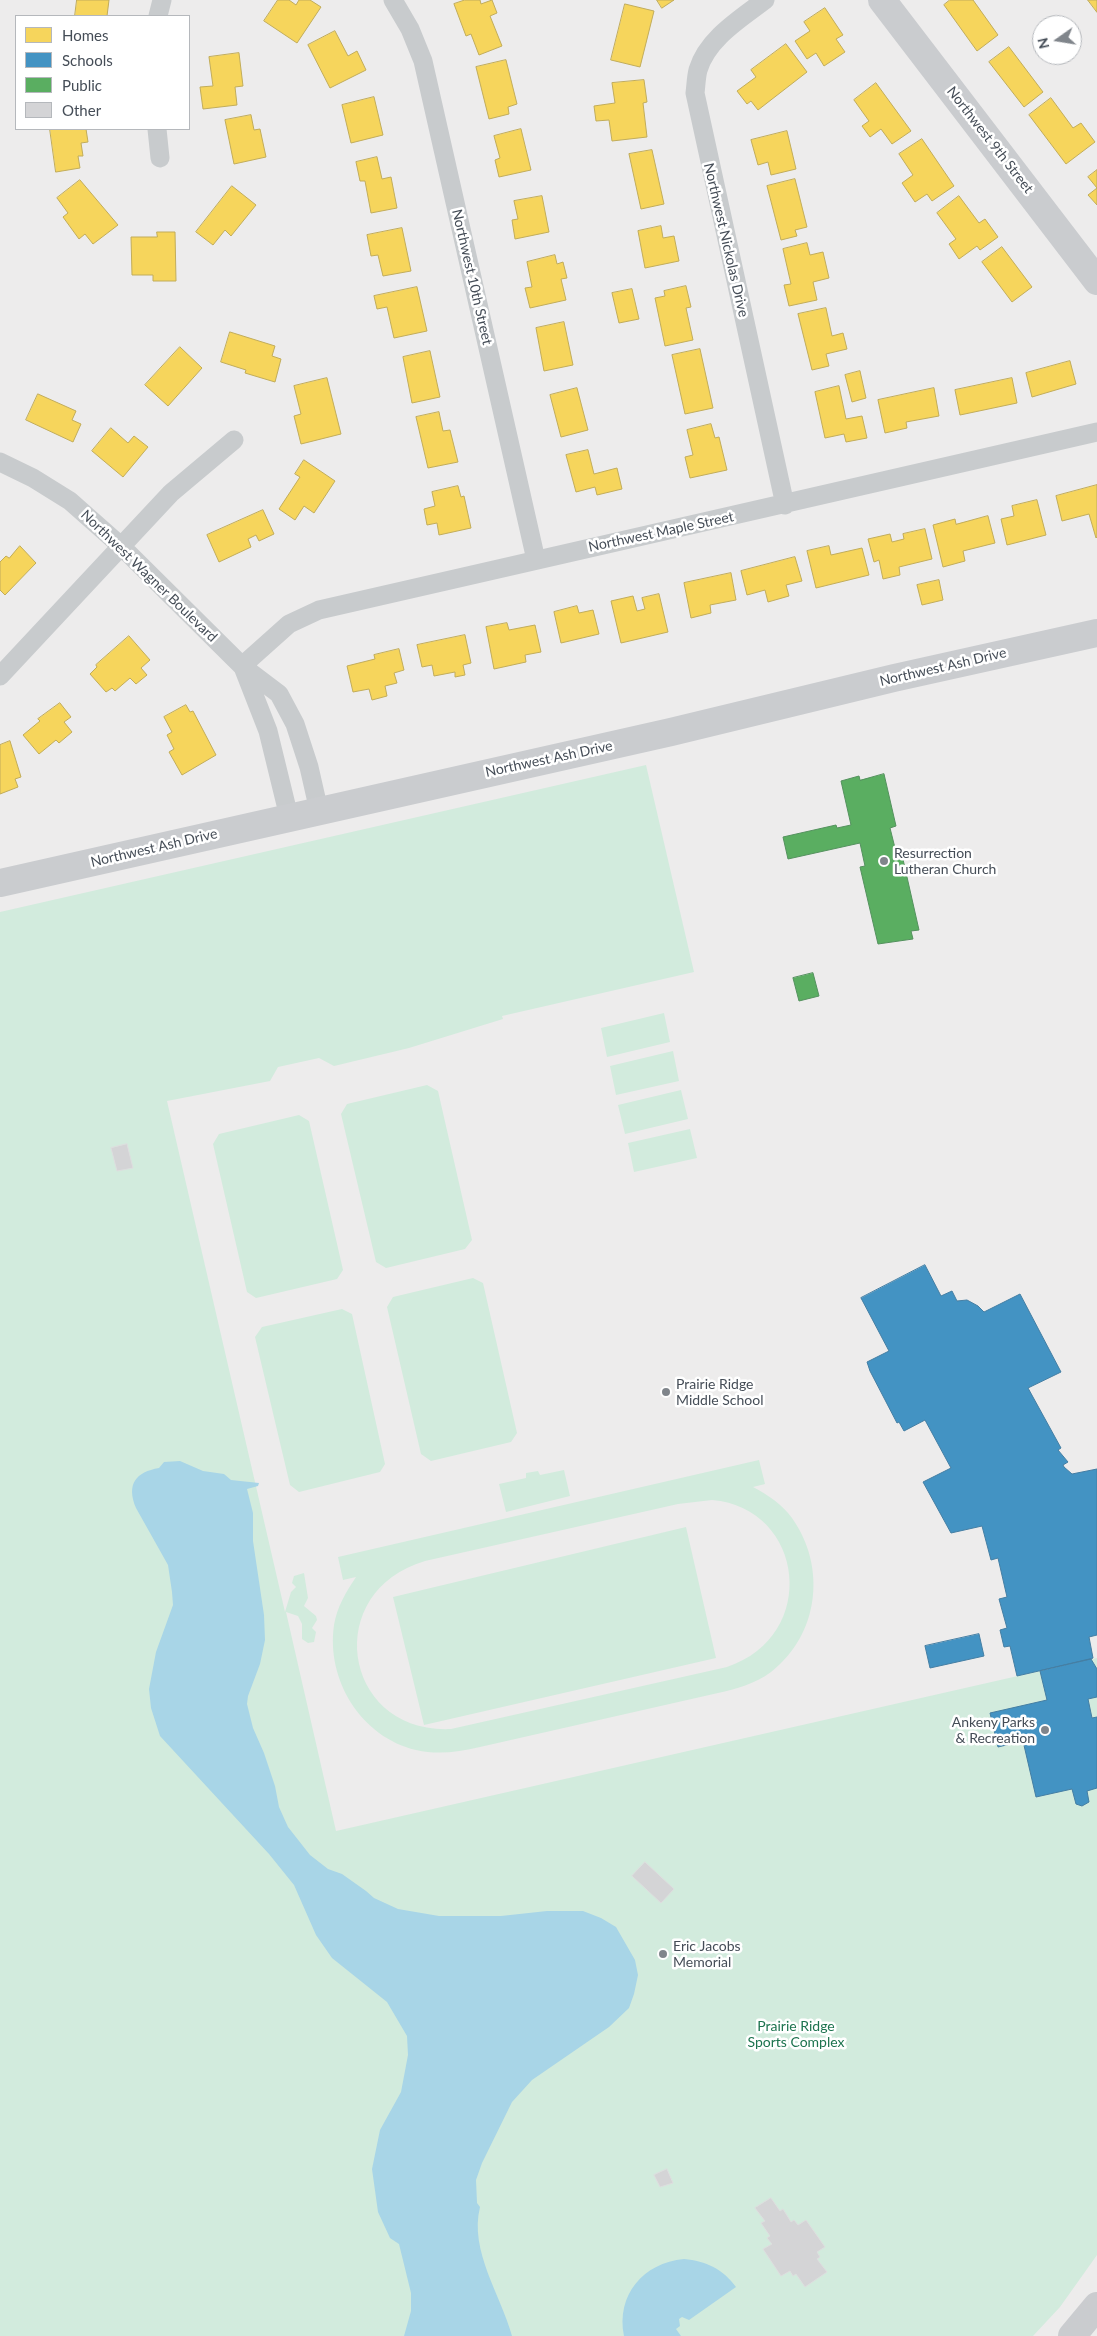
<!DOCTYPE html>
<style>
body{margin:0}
#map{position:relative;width:1097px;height:2336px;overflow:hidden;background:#edecec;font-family:Lato,sans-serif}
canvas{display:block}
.legend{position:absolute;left:15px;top:15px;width:175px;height:115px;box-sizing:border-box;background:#fff;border:1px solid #b5b8bc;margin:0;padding:6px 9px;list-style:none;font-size:15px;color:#454d57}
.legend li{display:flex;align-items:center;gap:10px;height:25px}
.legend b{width:25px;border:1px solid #b5b8bc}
.north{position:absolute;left:1032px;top:15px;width:50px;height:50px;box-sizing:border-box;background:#fff;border:1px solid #b5b8bc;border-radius:50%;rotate:257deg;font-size:14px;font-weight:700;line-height:20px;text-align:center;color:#454d57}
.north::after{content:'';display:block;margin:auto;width:18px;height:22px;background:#80858b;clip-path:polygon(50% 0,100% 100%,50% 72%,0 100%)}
</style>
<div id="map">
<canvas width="1097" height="2336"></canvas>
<ul class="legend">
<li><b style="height:14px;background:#f6d55c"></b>Homes</li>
<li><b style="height:14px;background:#4393c3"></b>Schools</li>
<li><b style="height:14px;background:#5aae61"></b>Public</li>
<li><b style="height:14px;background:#d4d4d6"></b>Other</li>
</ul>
<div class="north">N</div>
</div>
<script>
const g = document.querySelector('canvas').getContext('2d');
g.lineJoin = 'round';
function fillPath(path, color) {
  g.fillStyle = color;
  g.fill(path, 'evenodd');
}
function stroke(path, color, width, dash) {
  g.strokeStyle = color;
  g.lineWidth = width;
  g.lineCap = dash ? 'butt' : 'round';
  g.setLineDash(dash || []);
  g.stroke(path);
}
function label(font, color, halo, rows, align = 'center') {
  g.font = font + ' Lato,sans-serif';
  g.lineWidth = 5;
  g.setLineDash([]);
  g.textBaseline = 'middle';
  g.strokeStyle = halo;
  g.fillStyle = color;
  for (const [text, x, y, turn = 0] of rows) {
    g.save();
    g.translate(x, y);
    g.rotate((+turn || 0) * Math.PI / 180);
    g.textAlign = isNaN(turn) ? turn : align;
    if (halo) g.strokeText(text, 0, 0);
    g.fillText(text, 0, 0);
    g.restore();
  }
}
const green = new Path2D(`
 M646,765L694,972L502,1016L503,1019L409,1048L334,1066L319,1058L278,1067L270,1081L167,1101L285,1612L291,1592L296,1587L292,1583L294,1576L304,1573L308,1598L304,1606L316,1616L317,1620L312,1628L316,1632L314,1642L308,1643L302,1639V1624L298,1616L286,1612L336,1831L1097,1658V2255L1060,2307L1033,2336H0V912Z
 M664,1013L670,1042L607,1057L601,1028Z
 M673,1051L679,1081L616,1095L610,1066Z
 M427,1085L438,1091L472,1240L465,1249L386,1268L376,1262L341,1114L347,1104Z
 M681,1090L688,1119L625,1134L618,1105Z
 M299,1115L309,1121L343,1270L337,1279L256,1298L247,1292L213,1144L219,1134Z
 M690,1129L697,1158L634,1172L628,1143Z
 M473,1278L483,1283L517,1433L511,1442L431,1461L421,1454L387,1307L393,1297Z
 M342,1309L352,1314L385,1464L380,1472L299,1492L290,1485L255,1337L262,1327Z
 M759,1460L765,1484L753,1487C768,1495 782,1504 792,1518C827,1567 819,1635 771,1672C755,1684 736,1689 718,1693L480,1747C458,1752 438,1755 416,1750C361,1737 326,1680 334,1625C337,1607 346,1592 356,1577L343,1580L338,1557ZM712,1500C805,1508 820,1636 727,1667L451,1729C343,1734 320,1592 425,1561L678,1504Z
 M564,1470L570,1496L506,1512L499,1484L526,1478V1473L538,1471L540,1475Z
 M686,1527L716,1658L424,1725L393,1597Z`);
const water = new Path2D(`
 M180,1461L203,1471L224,1474L231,1480L259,1483L258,1486L247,1489L253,1513V1541L264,1615L265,1640L260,1664L248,1696L247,1704L253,1728L264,1753L275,1786L279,1807L288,1827L310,1855L328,1869L342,1874L366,1891L374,1898L398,1909L439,1916H501L547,1911H583L601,1918L616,1927L635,1960L638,1975L634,1994L629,2008L609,2027L532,2080L512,2102L482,2163L476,2180L477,2203L480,2207C469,2251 501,2295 512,2336H404L411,2311V2293L399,2244L390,2238L378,2212L372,2169L380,2130L401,2092L408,2055L407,2036L387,2002L332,1958L316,1935L294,1885L269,1854L160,1736L151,1708L149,1689L156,1652L173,1605L172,1592L168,1565L136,1508C126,1484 136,1472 159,1468L164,1462Z
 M684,2259C706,2261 723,2269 736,2287L689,2320L682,2317L679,2319L680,2326L676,2329L681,2336H624C616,2295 643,2263 684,2259Z`);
const homes = new Path2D(`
 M77,0H109L107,16H75Z
 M278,0H289L296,5L299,0H310L321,7L297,43L264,21Z
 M465,0H480L481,4L492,0L497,13L490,16L502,46L479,55L471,34L466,36L454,4Z
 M657,0H674L662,8Z
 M950,0H973L998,35L977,51L944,5Z
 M1088,0H1097V12Z
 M625,4L654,11L640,67L611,60Z
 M825,8L843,35L836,39L845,52L824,66L816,53L807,59L795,41L810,31L804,22Z
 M335,31L348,56L357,51L366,70L330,88L308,45Z
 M786,44L807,72L758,110L751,101L747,104L737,91L756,77L751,70Z
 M1009,47L1043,92L1024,107L989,62Z
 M239,53L243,86L235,87L237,105L203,109L200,87L213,86L209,57Z
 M506,60L517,104L508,107L509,114L489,119L476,67Z
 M644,80L647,102L643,103L647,137L612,141L609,120L596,121L594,106L615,103L612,83Z
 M876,83L911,131L892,144L881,129L870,137L862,126L869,121L854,100Z
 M374,97L383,135L351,143L342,105Z
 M1051,98L1073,128L1081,123L1095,142L1066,164L1029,115Z
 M251,115L254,130L260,129L266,157L234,164L225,120Z
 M50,129H86L88,142L81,143L83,156H78L80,168L56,172Z
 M521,129L531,170L499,177L495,160L500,158L494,136Z
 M787,131L796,169L771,175L768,162L758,165L751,140Z
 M922,139L954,186L932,201L927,194L915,202L902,183L913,175L899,154Z
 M652,150L664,204L641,209L629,154Z
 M377,157L382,179L391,177L397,208L371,213L365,181H360L356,162Z
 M1097,170V205L1088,195L1097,188L1088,177Z
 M795,179L807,227L795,230L797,236L781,240L767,186Z
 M80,180L118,225L93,244L85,234L79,239L63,217L68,213L57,198Z
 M232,186L256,205L231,236L225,230L213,245L196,232Z
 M542,196L549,232L515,239L512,220L518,219L514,201Z
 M959,196L979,223L985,219L998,237L980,250L977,246L959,259L949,244L956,239L937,213Z
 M661,226L663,238L674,236L679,261L645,268L638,231Z
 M402,228L411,271L383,276L378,255L371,256L367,235Z
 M157,232H175L176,281H153V275H132L131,237H157Z
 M807,243L810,255L823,252L829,278L813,282L817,300L789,306L784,285L791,284L783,249Z
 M1002,247L1032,287L1012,302L982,262Z
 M555,255L557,264L563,262L567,278L561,279L566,300L530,308L525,288L532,287L527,262Z
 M686,286L691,307L686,308L693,340L665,346L655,298L665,296L664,291Z
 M417,287L427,331L394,338L387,307L377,309L374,296Z
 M632,289L639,319L619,323L612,293Z
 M826,308L832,336L843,333L847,349L826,354L829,366L812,370L798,314Z
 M564,322L573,365L544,371L536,328Z
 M230,332L275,346L272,356L281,359L275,382L245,373L246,370L221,362Z
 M180,347L202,368L168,406L145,385Z
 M700,349L713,408L685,414L672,355Z
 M430,351L440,397L412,403L403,357Z
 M1070,361L1076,384L1032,397L1026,373Z
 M860,371L866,398L852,402L845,375Z
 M327,378L341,434L301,444L294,416L301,414L294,386Z
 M1012,378L1017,403L960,415L955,390Z
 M839,386L846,419L862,416L867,438L846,442L844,434L825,438L815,392Z
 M577,388L588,430L561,437L550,395Z
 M934,388L939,416L906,422L907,428L885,433L878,400Z
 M38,394L76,411L72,420L81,424L73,442L26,420Z
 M439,412L443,431L450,430L458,462L428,468L416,417Z
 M711,424L715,438L719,437L727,470L690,478L685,457L693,455L687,430Z
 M111,428L128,443L134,436L148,447L123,477L92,451Z
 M588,450L594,474L617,468L622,489L597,495L595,487L576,492L566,455Z
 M304,460L335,481L314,513L304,506L295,520L279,509L300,477L295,474Z
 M1097,485V537L1096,538L1089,514L1062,521L1056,496Z
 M458,486L461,497L464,496L471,528L439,535L437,523L427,525L424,509L435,506L432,492Z
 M1037,500L1046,535L1007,545L1001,519L1014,516L1012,506Z
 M263,510L274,534L259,541L256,535L248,539L251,547L219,562L207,535Z
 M988,516L995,543L963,551L965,561L943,567L933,525L955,519L956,524Z
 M925,529L932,559L899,567L900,575L883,579L879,560L874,562L868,539L890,534L892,542L904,539L903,534Z
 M20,546L36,563L5,595L0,590V562L6,556L9,558Z
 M829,546L831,555L862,548L869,575L816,588L807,551Z
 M795,557L802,581L786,585L789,596L768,602L765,590L747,595L741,571Z
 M731,573L736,600L710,605L711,613L691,618L684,583Z
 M939,580L943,600L922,605L917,585Z
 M659,594L668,632L621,643L611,601L633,596L637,611L645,609L642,598Z
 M577,606L579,613L593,610L599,634L561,643L554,612Z
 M507,623L509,630L535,625L541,652L525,655L526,662L494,669L486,627Z
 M465,635L471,663L463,665L465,675L455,677V672L434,676L432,665L422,667L417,645Z
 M129,636L150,660L141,668L147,675L136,684L130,678L115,691L112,688L106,692L90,674L97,667L96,665Z
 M399,649L404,670L394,673L397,683L385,686L387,696L372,700L369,689L353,692L347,666L375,659L374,655Z
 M60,703L71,717L64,722L72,732L59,743L56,740L39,754L23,735L40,721L38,719Z
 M186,705L190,712L193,711L216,755L182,775L169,752L174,749L167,735L172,732L164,717Z
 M10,741L21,777L15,779L18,787L0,794V745Z`);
const schools = new Path2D(`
 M925,1265L941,1296L952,1291L957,1301L967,1300L978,1306L984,1312L1020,1294L1061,1372L1028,1388L1061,1448L1058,1450L1068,1462L1063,1465L1064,1467L1072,1474L1097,1469V1635L1089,1637L1093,1658L1091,1659L1017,1676L1010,1646L1004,1647L1000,1630L1007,1628L999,1599L1007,1597L998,1558L991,1560L982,1526L951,1533L923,1482L951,1468L925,1420L904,1431L899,1422L897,1423L870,1371L867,1362L889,1351L861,1298Z
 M979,1634L984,1656L930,1668L925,1646Z
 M1091,1659L1097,1669V1697L1088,1699L1092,1718L1097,1717V1788L1087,1791L1089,1802L1082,1806L1076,1804L1072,1789L1036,1797L1023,1741L998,1747L990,1713L1047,1700L1040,1671Z`);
const public = new Path2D(`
 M884,774L896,826L890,828L897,856L902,855L919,930L911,931L913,939L878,944L860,867L865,866L860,843L788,859L783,837L836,825L837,828L851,825L841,781L859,776L860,780Z
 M813,973L819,996L799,1001L793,978Z`);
const building = new Path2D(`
 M127,1144L133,1168L117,1171L111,1148Z
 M645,1862L674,1889L661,1903L632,1876Z
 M667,2169L673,2183L660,2187L654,2175Z
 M771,2198L780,2211L783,2209L791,2222L794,2220L798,2225L806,2220L825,2247L817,2252L820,2257L817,2259L827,2272L805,2287L796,2274L793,2276L790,2271L781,2276L763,2249L772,2244L767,2238L770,2236L761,2223L765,2221L755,2208Z`);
const street = new Path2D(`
 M393,0L410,29L423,61L536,560
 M765,0C740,19 707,39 698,70C696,78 696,86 695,93L785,505
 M158,16L162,0
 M157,129L160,158
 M0,462L33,478L70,501L122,547L242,666L279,694L295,724L309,767L319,811
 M242,666L289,624L319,610L1097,432
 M243,667L268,731L289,817
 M0,676L171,493L234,440`);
const secondary = new Path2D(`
 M882,0L1097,281
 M0,883L671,732L894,678L1097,633
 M1072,2336L1097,2306`);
const markers = [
 [884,861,5,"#80858b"],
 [666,1392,5,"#80858b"],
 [1045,1730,5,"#80858b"],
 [663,1954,5,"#80858b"]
];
const streetNames = [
 ["Northwest 9th Street",990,140,52],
 ["Northwest Nickolas Drive",726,240,77],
 ["Northwest 10th Street",472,277,77],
 ["Northwest Maple Street",661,532,-12],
 ["Northwest Wagner Boulevard",149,576,44],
 ["Northwest Ash Drive",943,667,-13],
 ["Northwest Ash Drive",549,759,-12],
 ["Northwest Ash Drive",154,848,-13]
];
const poiNames = [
 ["Resurrection",894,853],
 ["Lutheran Church",894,869],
 ["Prairie Ridge",676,1384],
 ["Middle School",676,1400],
 ["Ankeny Parks",1035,1722,"right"],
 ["& Recreation",1035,1738,"right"],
 ["Eric Jacobs",673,1946],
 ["Memorial",673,1962]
];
const parkNames = [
 ["Prairie Ridge",796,2026],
 ["Sports Complex",796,2042]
];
fillPath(green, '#d2ebdd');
fillPath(water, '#a8d5e7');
fillPath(homes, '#f6d55c');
stroke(homes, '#c1ac5a', 1);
fillPath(schools, '#4393c3');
stroke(schools, '#447ea3', 1);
fillPath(public, '#5aae61');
stroke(public, '#54915e', 1);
fillPath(building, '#d4d4d6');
stroke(building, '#dededf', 1);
stroke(street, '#c8cbcd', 19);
stroke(secondary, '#cacccf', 28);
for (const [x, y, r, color] of markers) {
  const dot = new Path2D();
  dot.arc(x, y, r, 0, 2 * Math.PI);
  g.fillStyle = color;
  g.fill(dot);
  stroke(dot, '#fff', 2);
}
label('14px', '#454d57', '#fff', streetNames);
label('14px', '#454d57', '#fff', poiNames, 'left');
label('14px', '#1c734e', '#fff', parkNames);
</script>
